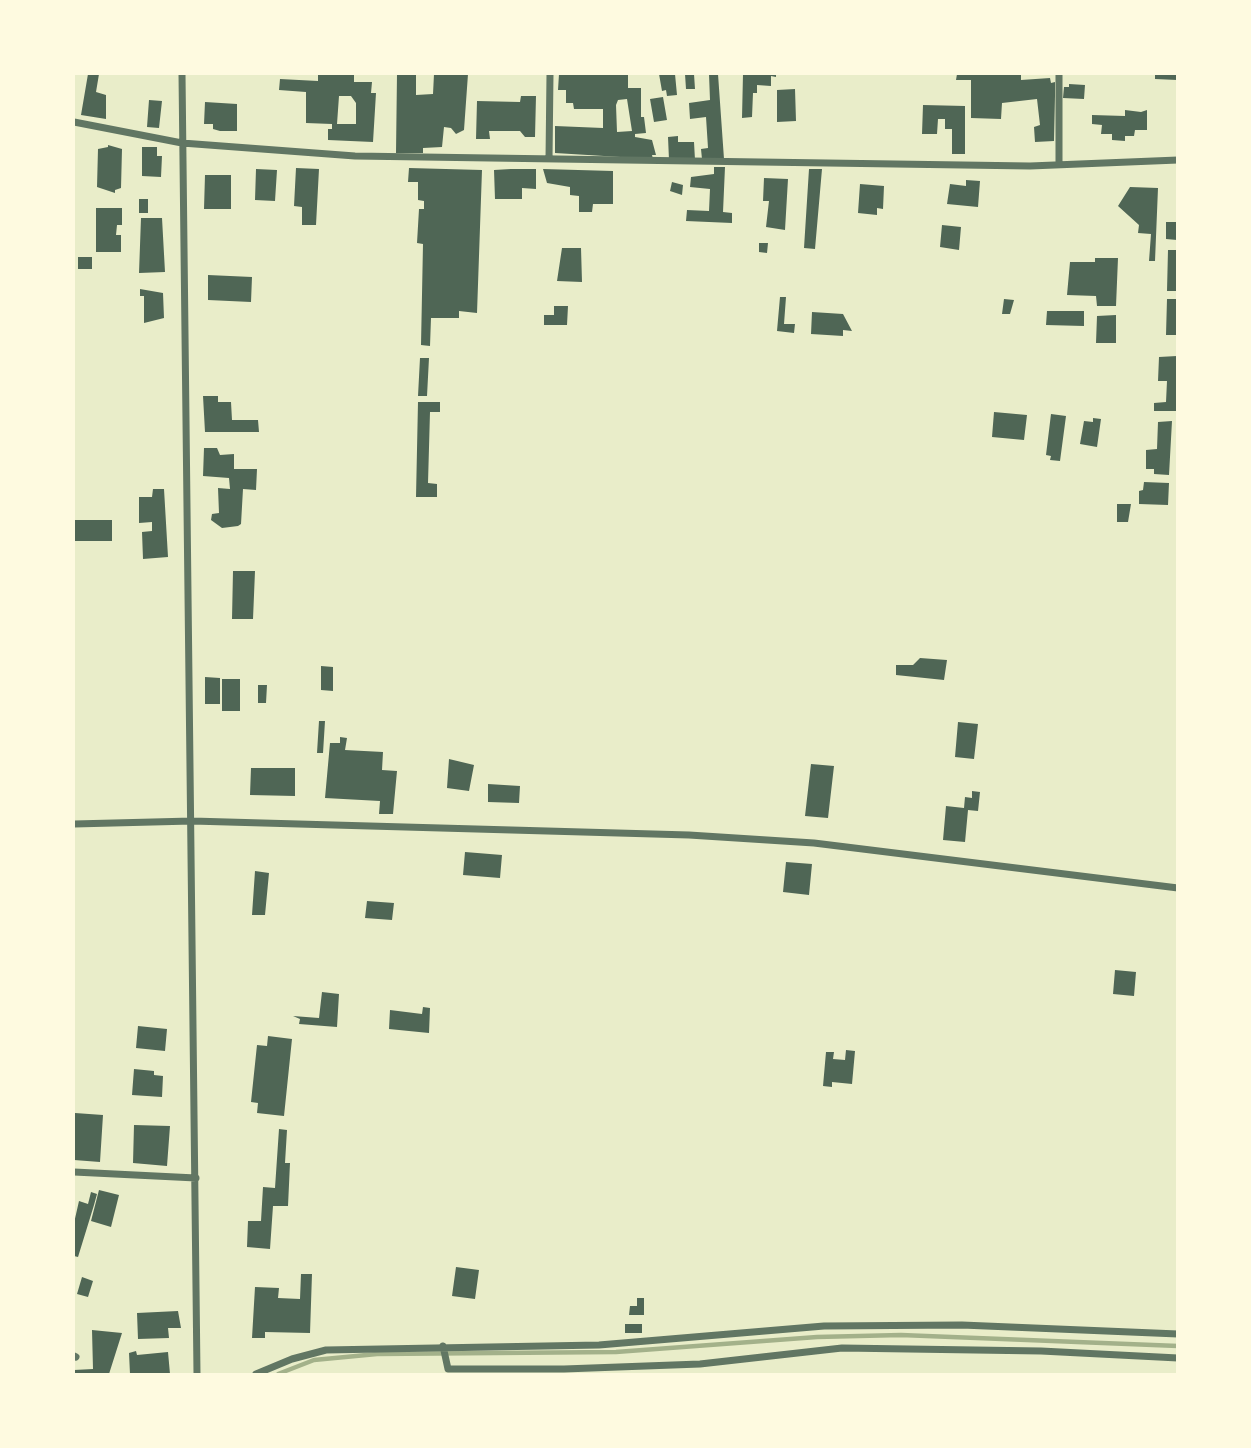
<!DOCTYPE html>
<style>
body{margin:0}
#map{position:relative;width:1251px;height:1448px;overflow:hidden;background:#e9edc9;font-family:"Archivo Narrow",sans-serif}
canvas{display:block}
.frame{position:absolute;inset:0;border:75px solid #fefae0;pointer-events:none}
</style>
<div id="map">
<canvas width="1251" height="1448"></canvas>
<div class="frame"></div>
</div>
<script>
const g = document.querySelector('canvas').getContext('2d');
g.lineJoin = 'round';
function stroke(path, color, width, dash) {
  g.strokeStyle = color;
  g.lineWidth = width;
  g.lineCap = dash ? 'butt' : 'round';
  g.setLineDash(dash || []);
  g.stroke(path);
}
function fillPath(path, color) {
  g.fillStyle = color;
  g.fill(path, 'evenodd');
}
const stream = new Path2D(`
 M278,1374L314,1360L377,1354L616,1352L817,1337L901,1335L1178,1346`);
const building = new Path2D(`
 M88,74H99L96,92L106,95V119L81,115Z
 M318,74H354V82H372L371,93H376L373,142L328,140V129H332V124L306,123V92L279,90L280,79L318,81ZM339,96H351L356,103V124H337Z
 M397,74H416V95L433,94L434,74H468L464,130L456,134L451,128L444,127L442,147L423,148V153H396Z
 M559,74L628,75V88H641V117H644L646,133L635,134V137L652,140L656,155H652L653,159L555,153V126L603,128V109H574L573,103H566V90H558ZM627,99L632,131L617,132L616,105L618,100Z
 M659,74H675L677,95L667,96L666,90L662,91Z
 M685,74H694L695,89H686Z
 M709,74H718L724,159H702L701,149L708,148L706,117L690,119L689,103L710,100Z
 M743,74H776V77L771,76V86L757,85V93H753L752,117L742,118Z
 M957,74H1021V80L1050,78L1051,83L1055,82V96L1054,141L1035,142L1034,127L1040,125L1037,99L1002,103L1001,119L971,118V80H956Z
 M1155,74H1177V80L1155,79Z
 M1069,84L1085,85L1084,99L1063,98L1064,87H1069Z
 M795,89L796,121L777,122V90Z
 M521,96H536L535,137H525L520,131H489L490,139H476L477,101L520,102Z
 M663,97L667,120L654,122L650,99Z
 M149,100L162,101L159,128L147,127Z
 M205,102L237,104V131H220L213,129V124H204Z
 M923,105L965,106V154H952V129H945V119H938L937,134H922Z
 M1125,110L1141,112L1147,110V130H1135L1134,136H1125V141L1112,140V134H1101L1102,125L1092,124V115L1125,116Z
 M678,136V142H694L695,160H669L668,137Z
 M108,145L122,149L121,188L115,190V193L97,187L98,149L108,147Z
 M142,147H157V156H162L161,177L142,176Z
 M714,167H725L723,212L732,213V223L686,221L687,210L709,211L710,189L690,187L691,177L714,174Z
 M296,168L319,169L316,225H302V207L294,206Z
 M409,168L482,170L477,313L459,311V318H431L430,346L421,345L423,244L417,243L419,209H424V201L418,200V182H408Z
 M256,169L277,170L275,201L255,200Z
 M511,169H536V189L522,188V199H495L494,170Z
 M543,169L613,171V204H593L592,212H579V196L570,195V187L547,183Z
 M809,169H822L815,249L804,248Z
 M205,175H231V209H204Z
 M764,178L788,179L785,230L766,227L769,201H763Z
 M966,180L980,181L978,207L947,204L950,184L966,186Z
 M672,182L683,185L682,195L670,191Z
 M860,184L884,186L883,209L877,208V215L858,213Z
 M1130,187L1158,188L1155,261H1149L1151,234L1138,233L1139,225L1118,206Z
 M139,199H148V213H139Z
 M96,208H122V225H117L116,235H121V252H96Z
 M141,218H162L165,272L139,273Z
 M1166,222H1177V240L1166,239Z
 M942,225L961,227L959,250L940,247Z
 M759,243H768L767,253L759,252Z
 M562,248H581L582,282L557,281Z
 M1168,250H1177V291H1167Z
 M78,257H92V269H78Z
 M1095,258H1118L1116,306H1097L1096,296L1067,295L1070,262H1095Z
 M208,275L252,277L251,302L208,300Z
 M140,289L163,293L164,318L144,323V296H140Z
 M780,297H786L784,324H795L794,333L777,331Z
 M1004,299L1014,300L1010,314H1002Z
 M1167,299H1177V335H1166Z
 M554,306H568L567,325H544V315H554Z
 M1047,311H1084V326L1046,325Z
 M812,312L843,314L852,331L843,330V336L811,334Z
 M1116,315V343H1096L1097,316Z
 M1177,356V411H1154V403L1166,402L1167,381H1158L1159,357Z
 M420,358H429L427,396H418Z
 M203,396H218V402H231L232,420H258L259,432H205Z
 M418,402H440V412H430L428,483L437,484V497H416Z
 M994,412L1027,415L1024,440L992,437Z
 M1051,414L1066,416L1060,461L1050,460L1051,456L1046,455Z
 M1093,418L1101,419L1097,447L1080,444L1084,421L1093,422Z
 M1172,421L1169,475L1154,474V469H1146V450L1157,449L1158,422Z
 M204,448H217L220,455L234,454V469H257L256,490L243,489L241,524L238,526L222,528L211,520L212,514L219,513L218,488L230,489L229,478L203,476Z
 M1144,482L1169,483L1168,505L1139,504V491L1143,490Z
 M153,489H164L168,557L143,559L142,532L152,531V522L139,523V497H152Z
 M1117,504H1131L1128,522H1117Z
 M74,520H112V541H74Z
 M233,571H255L253,619H232Z
 M920,658L947,660L944,680L896,675V665H913Z
 M321,666L333,667V691L321,690Z
 M205,677L220,678V704H205Z
 M222,679H240V711H222Z
 M258,685H267L266,703H258Z
 M319,721H325L323,753H317Z
 M958,722L978,724L974,759L955,757Z
 M340,737L347,738L345,750L383,752L382,770L397,771L393,814H379L380,801L325,798L330,743H340Z
 M449,759L474,765L469,791L447,788Z
 M811,764L834,766L828,818L805,816Z
 M251,768H295V796L250,795Z
 M488,784L520,786L519,803L488,802Z
 M972,791L980,792L978,811L968,810L965,842L943,840L946,806L964,808L965,797L972,798Z
 M465,852L502,855L500,878L463,875Z
 M786,862L812,864L809,895L783,892Z
 M255,871L269,873L265,915H252Z
 M367,901L394,903L392,920L365,918Z
 M1115,970L1136,972L1134,996L1113,994Z
 M322,992L339,994L337,1027L299,1024L300,1019L293,1016L319,1018Z
 M423,1007L430,1008L429,1033L389,1029L390,1010L422,1014Z
 M138,1026L167,1029L165,1051L136,1048Z
 M268,1036L292,1039L284,1116L257,1113L258,1103L251,1102L257,1045L267,1046Z
 M846,1050L855,1051L852,1084L832,1082V1087L823,1086L826,1052H834L833,1059L845,1060Z
 M134,1069L154,1071V1075L163,1076L162,1097L132,1095Z
 M75,1113L103,1115L100,1162L74,1160Z
 M134,1125L170,1126L167,1166L133,1163Z
 M279,1129L287,1130L285,1163H290L288,1206H273L270,1249L247,1247L248,1221H261L263,1187L275,1188Z
 M99,1190L119,1195L111,1227L91,1221Z
 M91,1192L97,1194L94,1205L78,1257L74,1256V1223L79,1201L88,1204Z
 M456,1267L479,1270L475,1299L452,1296Z
 M301,1274H312L310,1333L265,1332V1338H252L255,1287L279,1288L278,1298L300,1299Z
 M82,1277L93,1281L88,1297L77,1294Z
 M637,1298H644V1315H629L630,1306H637Z
 M178,1311L181,1328H168L169,1338L138,1339L137,1313Z
 M625,1324H642V1333H625Z
 M92,1330L122,1333L109,1374H74V1370L93,1369Z
 M136,1351L137,1355L168,1352L170,1374H130L129,1353Z`);
const minor = new Path2D(`
 M182,74L197,1374
 M1059,74V165
 M74,122L182,143L355,156L1030,166L1178,160
 M549,159L550,74
 M74,824L192,821L689,835L814,843L1178,888
 M74,1172L196,1178
 M443,1346L448,1369H564L700,1364L842,1348L1041,1351L1178,1358
 M74,1356L76,1357
 M256,1374L292,1359L326,1350L599,1345L824,1326L962,1325L1178,1334`);
stroke(stream, '#a3b18a', 4.5);
fillPath(building, '#4f6655');
stroke(minor, '#617663', 7);
</script>
